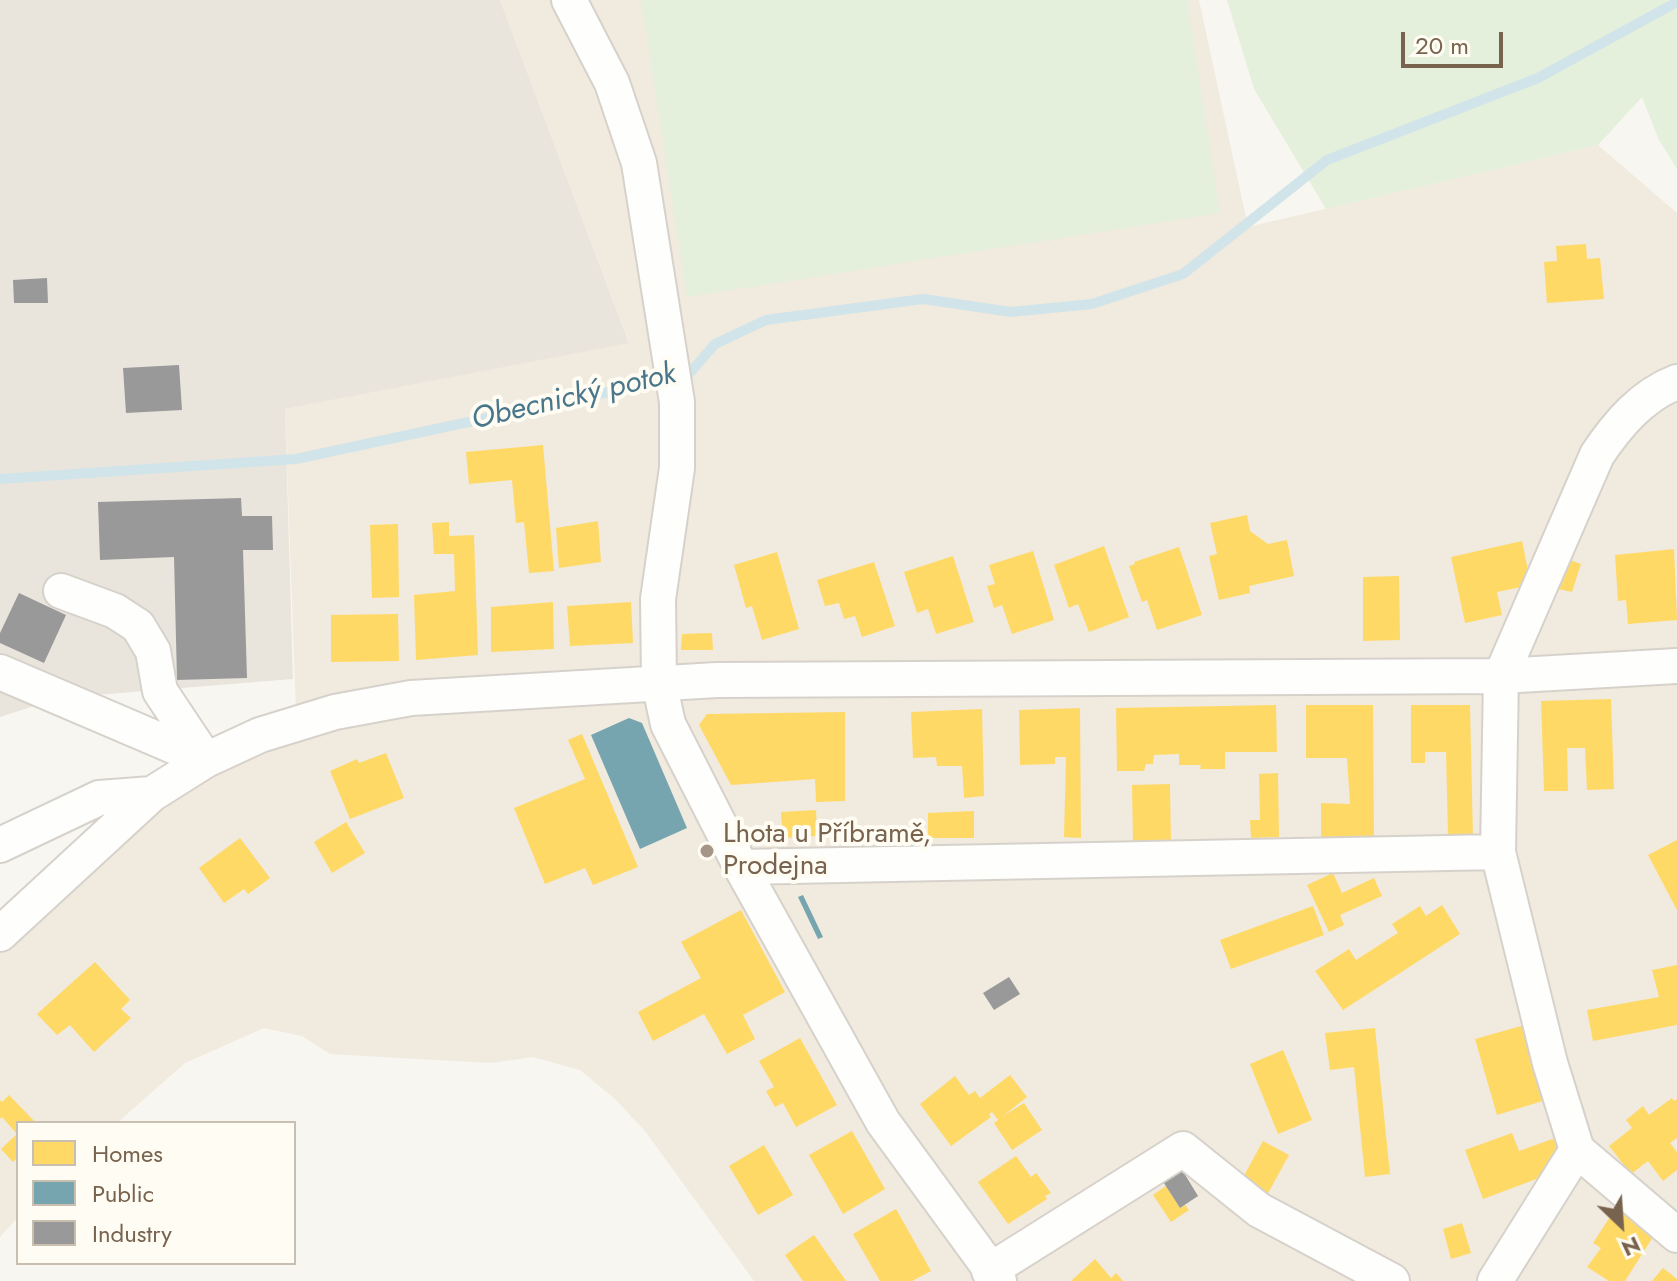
<!DOCTYPE html>
<meta charset="utf-8">
<style>
body{margin:0}
#map{position:relative;width:1677px;height:1281px;overflow:hidden;background:#f8f6f0;font-family:Jost,sans-serif}
canvas{display:block}
.legend{position:absolute;left:16px;top:1121px;width:280px;height:144px;box-sizing:border-box;background:#fffcf3;border:2px solid #c9bfb1;margin:0;padding:10px 14px;list-style:none;font-size:24px;color:#78634f}
.legend li{display:flex;align-items:center;gap:16px;height:40px}
.legend b{width:40px;border:2px solid #c9bfb1}
.north{position:absolute;left:1581px;top:1185px;width:80px;height:80px;-webkit-text-stroke:6px #fffcf3;paint-order:stroke;rotate:155deg;font-size:22px;font-weight:700;line-height:32px;text-align:center;color:#78634f}
.north::after{content:'';display:block;margin:auto;width:28px;height:36px;background:#78634f;clip-path:polygon(50% 0,100% 100%,50% 72%,0 100%)}
.scale{position:absolute;left:1401px;top:32px;width:102px;height:36px;box-sizing:border-box;border:4px solid #78634f;border-top:0;padding-left:10px;font-size:24px;line-height:28px;white-space:nowrap;color:#78634f;-webkit-text-stroke:6px #fffcf3;paint-order:stroke}
</style>
<div id="map">
<canvas width="1677" height="1281"></canvas>
<ul class="legend">
<li><b style="height:22px;background:#ffd966"></b>Homes</li>
<li><b style="height:22px;background:#76a5af"></b>Public</li>
<li><b style="height:22px;background:#999"></b>Industry</li>
</ul>
<div class="north">N</div>
<div class="scale">20 m</div>
</div>
<script>
const g = document.querySelector('canvas').getContext('2d');
g.lineJoin = 'round';
function fillPath(path, color) {
  g.fillStyle = color;
  g.fill(path, 'evenodd');
}
function stroke(path, color, width, dash) {
  g.strokeStyle = color;
  g.lineWidth = width;
  g.lineCap = dash ? 'butt' : 'round';
  g.setLineDash(dash || []);
  g.stroke(path);
}
function label(font, color, halo, rows, align = 'center') {
  g.font = font + ' Jost,sans-serif';
  g.lineWidth = 8;
  g.setLineDash([]);
  g.textBaseline = 'middle';
  g.strokeStyle = halo;
  g.fillStyle = color;
  for (const [text, x, y, turn = 0] of rows) {
    g.save();
    g.translate(x, y);
    g.rotate((+turn || 0) * Math.PI / 180);
    g.textAlign = isNaN(turn) ? turn : align;
    if (halo) g.strokeText(text, 0, 0);
    g.fillText(text, 0, 0);
    g.restore();
  }
}
const residential = new Path2D(`
 M500,0H1199L1248,227L1598,145L1677,213V1281H754L645,1131L615,1099L580,1070L533,1057L491,1063L330,1054L302,1036L264,1028L185,1063L117,1123H18V1217L0,1237V925L146,790L296,712L285,409L629,342Z`);
const industrial = new Path2D(`
 M0,0H500L629,343L285,409L293,679L59,698L0,717Z`);
const green = new Path2D(`
 M641,0H1187L1220,213L687,297Z
 M1227,0H1677V169L1659,140L1642,97L1598,145L1326,209L1254,89Z`);
const homes = new Path2D(`
 M1586,244L1587,259L1600,258L1604,299L1547,303L1544,262L1557,261L1556,246Z
 M543,445L554,571L529,573L524,522L516,523L512,480L469,484L466,452Z
 M1247,515L1250,531L1268,544L1287,540L1294,576L1249,586L1250,593L1219,600L1209,556L1217,554L1210,523Z
 M598,521L601,562L559,568L556,528Z
 M449,522V536L474,535L478,655L416,660L414,595L455,591L454,554H434L432,523Z
 M398,524L399,597L372,598L370,525Z
 M1522,541L1531,585L1497,592L1502,615L1465,623L1451,557Z
 M1104,546L1129,617L1089,632L1078,604L1069,608L1054,565Z
 M1179,547L1202,615L1157,630L1147,600L1142,602L1129,566L1135,564L1134,562Z
 M1674,549L1677,620L1628,624L1626,600L1618,601L1615,555Z
 M1033,551L1054,620L1012,634L1002,605L994,608L987,586L995,584L989,565Z
 M777,552L799,629L762,640L752,606L746,608L734,565Z
 M953,556L974,622L936,634L928,609L917,613L904,572Z
 M1564,558L1581,564L1572,592L1554,588Z
 M874,562L895,626L862,637L855,616L844,619L839,603L825,606L817,580Z
 M1399,576L1400,640L1363,641V577Z
 M553,602L554,649L491,652V607Z
 M631,602L633,643L570,646L567,606Z
 M398,614L399,661L331,662V615Z
 M712,633L713,650H681L682,634Z
 M1611,699L1614,789L1587,790L1585,748H1567L1568,791H1544L1541,701Z
 M1276,705L1277,752H1225V769H1200L1201,765H1179V754L1154,755L1153,764H1146L1144,771H1117L1116,708Z
 M1306,705H1373L1374,839L1321,837V803L1350,804L1347,758H1306Z
 M1411,705H1470L1473,838H1448L1446,752H1425V763H1411Z
 M1080,708L1081,838L1064,837L1066,757H1055V764L1020,765L1019,710Z
 M982,709L984,796L964,798L962,766H937L936,757L913,758L911,712Z
 M845,712V801L816,802L815,779L731,785L699,725L707,714Z
 M582,734L638,867L593,885L585,868L545,884L514,808L585,779L568,740Z
 M386,753L404,798L350,819L330,771L357,759L359,763Z
 M1278,773L1279,837L1251,838L1250,820H1260L1259,774Z
 M1170,784L1171,843H1133L1132,785Z
 M816,810L817,836L783,838L781,812Z
 M974,811V838H928V813Z
 M346,822L365,853L332,873L314,842Z
 M240,838L270,878L248,894L244,889L224,903L199,868Z
 M1677,840V910L1648,855Z
 M1333,873L1342,893L1374,878L1382,896L1340,915L1344,925L1329,932L1307,885Z
 M1442,905L1460,934L1343,1010L1315,971L1349,949L1356,960L1398,933L1392,924L1420,906L1426,916Z
 M1313,906L1324,935L1231,969L1220,940Z
 M741,910L785,992L743,1015L755,1039L727,1054L704,1014L653,1041L638,1012L701,978L681,942Z
 M95,962L130,1000L121,1009L131,1018L94,1052L70,1025L57,1035L37,1014Z
 M1677,965V1025L1593,1041L1587,1010L1659,997L1652,970Z
 M1528,1024L1549,1099L1497,1115L1475,1039Z
 M1375,1028L1390,1174L1365,1177L1354,1067L1330,1070L1325,1033Z
 M800,1038L837,1105L796,1127L783,1103L775,1107L766,1091L774,1087L759,1061Z
 M1283,1050L1312,1120L1278,1134L1250,1064Z
 M1010,1075L1027,1097L1003,1116L1024,1103L1042,1130L1012,1150L994,1123L998,1120L992,1112L989,1114L991,1117L951,1146L920,1104L955,1076L969,1095L975,1091L980,1098Z
 M9,1095L36,1123H18V1157L13,1162L1,1149L17,1134L2,1117L0,1119V1100L2,1102Z
 M1672,1098L1674,1101L1677,1099V1138L1670,1143L1677,1152V1170L1663,1181L1648,1161L1631,1174L1609,1146L1632,1128L1626,1120L1643,1106L1649,1115Z
 M852,1131L885,1189L843,1214L809,1155Z
 M1512,1133L1519,1151L1558,1137L1555,1172L1483,1199L1465,1150Z
 M1263,1141L1289,1155L1266,1197L1240,1183Z
 M764,1145L793,1195L758,1215L729,1166Z
 M1016,1156L1031,1177L1036,1173L1051,1193L1045,1196L1047,1199L1008,1224L978,1182Z
 M1166,1186L1180,1208L1185,1205L1189,1210L1171,1222L1153,1195Z
 M1621,1200L1658,1229L1625,1281H1609L1587,1267L1601,1248L1593,1243Z
 M896,1209L931,1271L912,1281H880L853,1234Z
 M1462,1223L1471,1253L1451,1259L1443,1229Z
 M814,1235L846,1281H803L785,1255Z
 M1095,1259L1111,1278L1116,1273L1123,1281H1071Z
 M1663,1268L1677,1279V1281H1652Z`);
const public = new Path2D(`
 M629,718L642,723L687,828L640,849L591,735Z
 M803,895L823,937L818,939L798,897Z`);
const industry = new Path2D(`
 M47,278L48,303H14L13,280Z
 M179,365L182,410L126,413L123,368Z
 M241,498L242,516H272L273,550H243L247,678L177,680L174,557L100,560L98,502Z
 M19,593L66,615L44,663L0,643V633Z
 M1009,977L1020,994L994,1010L983,993Z
 M1181,1168L1198,1196L1180,1208L1162,1180Z`);
const stream = new Path2D(`
 M0,479L296,459L688,375L715,344L766,320L923,299L1011,312L1092,304L1183,274L1327,160L1538,78L1677,2`);
const minor = new Path2D(`
 M569,0L612,83L639,163L677,402V468L658,599L659,682L668,724L741,867L883,1122L999,1281
 M0,672L206,760L160,691L153,651L138,626L115,611L61,591
 M0,845L99,798L152,794
 M741,867L1498,852
 M0,934L152,794L206,760L260,735L335,712L411,698L717,680L1501,676L1677,666
 M1577,1150L1677,1235
 M989,1271L1183,1149L1259,1210L1392,1281
 M1495,1281L1577,1150L1550,1063L1498,852L1501,676L1597,455C1617,425 1642,395 1677,382`);
const markers = [
 [707,851,8,"#a59687"]
];
const poiNames = [
 ["Lhota u Příbramě,",723,835],
 ["Prodejna",723,867]
];
const waterNames = [
 ["Obecnický potok",574,398,-13]
];
fillPath(residential, '#f1eade');
fillPath(industrial, '#e9e5dd');
fillPath(green, '#e4f0db');
fillPath(homes, '#ffd966');
fillPath(public, '#76a5af');
fillPath(industry, '#999');
stroke(stream, '#d1e4ea', 10);
stroke(minor, '#d6d2cb', 38);
stroke(minor, '#fefefd', 34);
for (const [x, y, r, color] of markers) {
  const dot = new Path2D();
  dot.arc(x, y, r, 0, 2 * Math.PI);
  g.fillStyle = color;
  g.fill(dot);
  stroke(dot, '#fffcf3', 3);
}
label('28px', '#78634f', '#fffcf3', poiNames, 'left');
label('italic 30px', '#48768b', '#fffcf3', waterNames);
</script>
